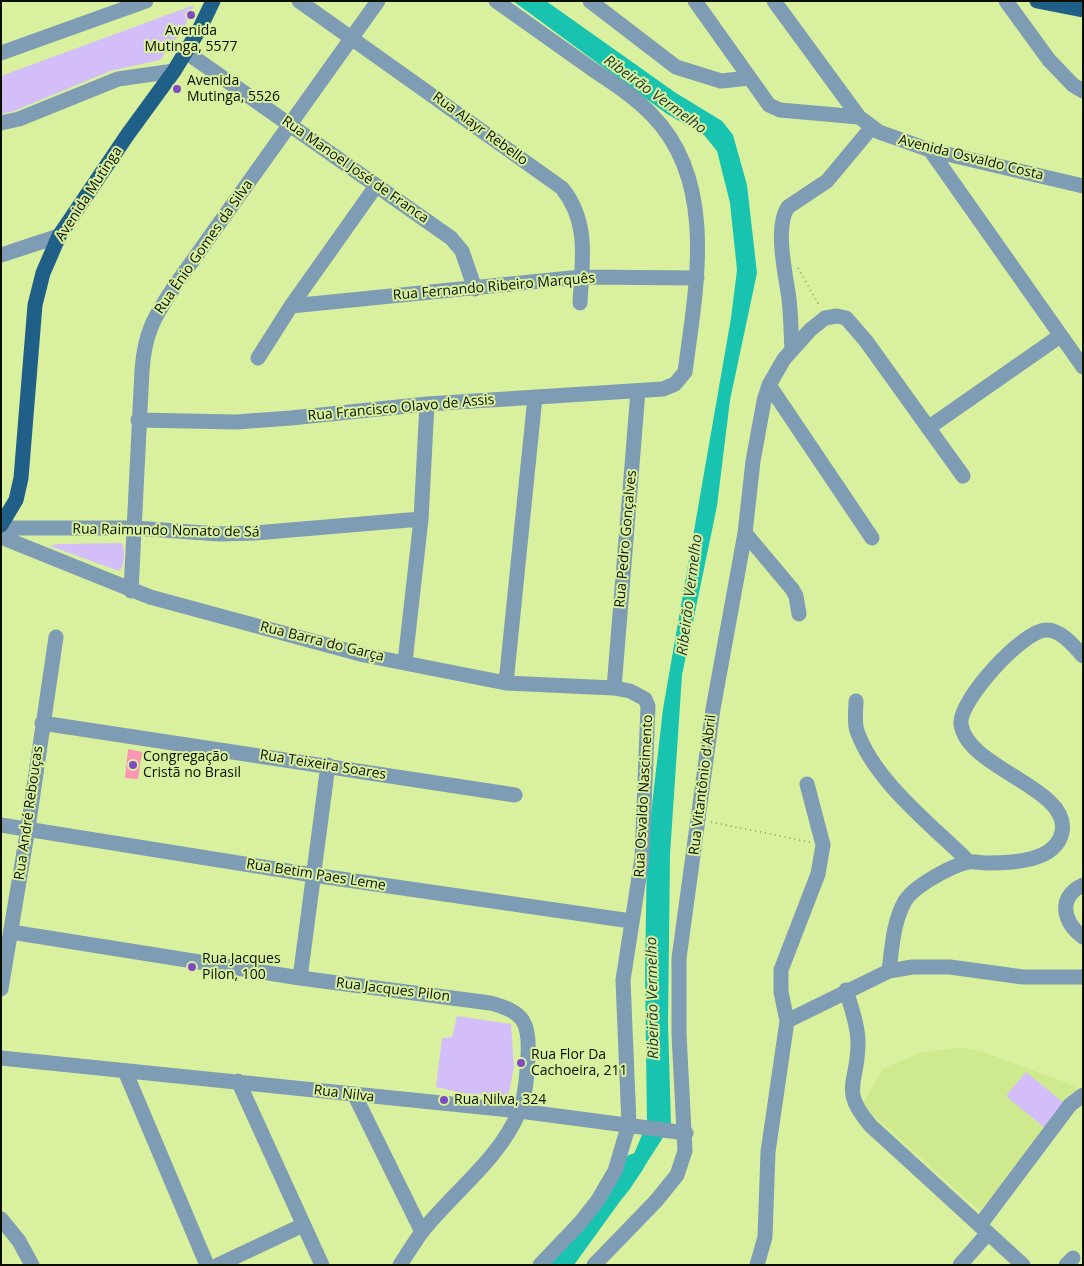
<!DOCTYPE html>
<meta charset="utf-8">
<style>
body{margin:0}
#map{position:relative;width:1084px;height:1266px;overflow:hidden;background:#d9f09e;font-family:"Open Sans",sans-serif}
canvas{display:block}
.frame{position:absolute;inset:0;border:2px solid #0a0f00;pointer-events:none}
</style>
<div id="map">
<canvas width="1084" height="1266"></canvas>
<div class="frame"></div>
</div>
<script>
const g = document.querySelector('canvas').getContext('2d');
g.lineJoin = 'round';
function fillPath(path, color) {
  g.fillStyle = color;
  g.fill(path, 'evenodd');
}
function stroke(path, color, width, dash) {
  g.strokeStyle = color;
  g.lineWidth = width;
  g.lineCap = dash ? 'butt' : 'round';
  g.setLineDash(dash || []);
  g.stroke(path);
}
function label(font, color, halo, rows, align = 'center') {
  g.font = font + ' "Open Sans",sans-serif';
  g.lineWidth = 4;
  g.setLineDash([]);
  g.textBaseline = 'middle';
  g.strokeStyle = halo;
  g.fillStyle = color;
  for (const [text, x, y, turn = 0] of rows) {
    g.save();
    g.translate(x, y);
    g.rotate((+turn || 0) * Math.PI / 180);
    g.textAlign = isNaN(turn) ? turn : align;
    if (halo) g.strokeText(text, 0, 0);
    g.fillText(text, 0, 0);
    g.restore();
  }
}
const built = new Path2D(`
 M961,1047L983,1052L1078,1087L980,1211L862,1105L883,1069L920,1053Z`);
const green = new Path2D(`
 M194,5L183,30L160,60L110,71L14,111L1,114V76Z
 M122,543C125,550 125,567 119,571L50,546L57,544Z
 M457,1016L511,1024L514,1067L508,1097L462,1093L436,1087L442,1038L452,1037Z
 M1026,1072L1065,1104L1045,1128L1006,1096Z`);
const water = new Path2D(`
 M513,1H546L676,93L722,121L733,135L747,185L757,273L730,400L717,506L682,675L670,854L668,1023L671,1125L630,1189L567,1265H557L599,1217L628,1168L647,1123L645,974L647,849L663,709L731,318L737,270L730,203L717,151L704,135L667,114Z`);
const river = new Path2D(`
 M561,1265L634,1164`);
const building = new Path2D(`
 M128,749L142,752L138,779L125,778Z`);
const path = new Path2D(`
 M798,268L820,307
 M711,822L810,842`);
const minor = new Path2D(`
 M299,1L562,188C590,223 582,262 580,303
 M590,1L676,67L721,81L749,78
 M695,1L769,105L780,110L859,117
 M774,1L859,117L879,132L930,150L1083,186
 M1006,1L1049,60L1073,85L1083,91
 M186,52L451,238L462,251L475,289
 M1,53L146,1
 M1,123L19,119L118,79L174,71
 M930,150L1083,367
 M1,255L59,236
 M291,306L581,277L697,278
 M792,350C791,333 791,316 789,299C786,276 774,227 788,207L827,181L872,127
 M258,358L291,306L376,186
 M769,385L872,538
 M138,420L236,422L291,418L427,404L663,389L675,384L685,372C696,288 718,182 652,115C635,97 613,83 592,69C560,46 528,24 496,1
 M928,428L1060,336
 M1,528H135L219,534L255,533L421,519
 M745,533L792,589L796,596L799,614
 M1,537L150,597L364,655L506,683L614,688L630,691L645,699L648,706L642,858L623,980L629,1124L615,1171L598,1200L580,1223L540,1265
 M131,591L142,370C145,330 155,316 176,284L378,1
 M405,662L421,519L427,404
 M506,683L535,397
 M614,688L638,391
 M856,701C856,710 854,722 857,731C875,782 932,825 969,862
 M42,723L515,795
 M1,825L313,875L631,921
 M1083,885C1057,897 1063,922 1083,937
 M11,932L300,978L490,1003C523,1011 530,1022 528,1056C527,1073 526,1097 519,1112C498,1161 453,1192 421,1233C414,1243 407,1254 400,1265
 M889,971C892,948 893,922 905,901C914,886 951,866 968,862C974,861 981,863 987,863C1011,863 1056,862 1062,832C1071,788 967,769 961,724C958,702 1023,629 1047,630C1061,630 1074,646 1083,656
 M300,978L328,765
 M1,989L28,828L56,637
 M846,990C851,1007 858,1025 858,1043C858,1085 839,1089 871,1126L1023,1265
 M787,1021L889,971L912,967H950L1023,977H1083
 M1,1058L520,1111L686,1133
 M125,1071L207,1265
 M238,1081L322,1265
 M355,1096L422,1232
 M1,1219L19,1241L32,1265
 M980,1225L1070,1105L1083,1095
 M218,1265L303,1225
 M594,1265L656,1201L677,1175L685,1151L679,1034V958L713,709L745,533L753,461L764,401L769,385L784,359L810,330L825,318L837,316L846,318L866,341L963,476
 M757,1265L765,1237L768,1152L787,1021L781,992V970L818,874L823,845L807,784
 M960,1265L988,1233
 M1066,1265L1073,1258`);
const major = new Path2D(`
 M1037,1L1083,10
 M1,525L16,500L21,478L35,305L43,273L59,236L128,134L174,71L199,30L213,1`);
const markers = [
 [191,15,5,"#814ac2"],
 [177,89,5,"#814ac2"],
 [133,765,5,"#814ac2"],
 [192,967,5,"#814ac2"],
 [521,1063,5,"#814ac2"],
 [444,1100,5,"#814ac2"]
];
const poiNames = [
 ["Avenida",191,31,"center"],
 ["Mutinga, 5577",191,47,"center"],
 ["Avenida",187,81],
 ["Mutinga, 5526",187,97],
 ["Congregação",143,757],
 ["Cristã no Brasil",143,773],
 ["Rua Jacques",202,959],
 ["Pilon, 100",202,975],
 ["Rua Flor Da",531,1055],
 ["Cachoeira, 211",531,1071],
 ["Rua Nilva, 324",454,1100]
];
const streetNames = [
 ["Rua Alayr Rebello",480,129,36],
 ["Avenida Osvaldo Costa",971,158,14],
 ["Rua Manoel José de Franca",355,170,35],
 ["Avenida Mutinga",89,194,-57],
 ["Rua Ênio Gomes da Silva",204,247,-55],
 ["Rua Fernando Ribeiro Marquês",494,287,-5],
 ["Rua Francisco Olavo de Assis",401,408,-5],
 ["Rua Raimundo Nonato de Sá",166,531,1],
 ["Rua Pedro Gonçalves",626,539,-85],
 ["Rua Barra do Garça",322,642,14],
 ["Rua Teixeira Soares",323,765,9],
 ["Rua Vitantônio d'Abril",703,785,-83],
 ["Rua Osvaldo Nascimento",644,796,-87],
 ["Rua André Rebouças",29,813,-82],
 ["Rua Betim Paes Leme",316,875,9],
 ["Rua Jacques Pilon",393,990,7],
 ["Rua Nilva",344,1094,7]
];
const waterNames = [
 ["Ribeirão Vermelho",655,95,36],
 ["Ribeirão Vermelho",690,595,-83],
 ["Ribeirão Vermelho",653,998,-91]
];
fillPath(built, '#cfe98f');
fillPath(green, '#d4befa');
fillPath(water, '#18c4b0');
stroke(river, '#18c4b0', 21);
fillPath(building, '#fd95b4');
stroke(path, '#95a66a', 2, [1, 4]);
stroke(minor, '#7e9cb3', 15);
stroke(major, '#205f88', 15);
for (const [x, y, r, color] of markers) {
  const dot = new Path2D();
  dot.arc(x, y, r, 0, 2 * Math.PI);
  g.fillStyle = color;
  g.fill(dot);
  stroke(dot, '#d9f09e', 2);
}
label('14px', '#0a0f00', '#d9f09e', poiNames, 'left');
label('14px', '#0a0f00', '#d9f09e', streetNames);
label('italic 15px', '#1c3530', '#d9f09e', waterNames);
</script>
